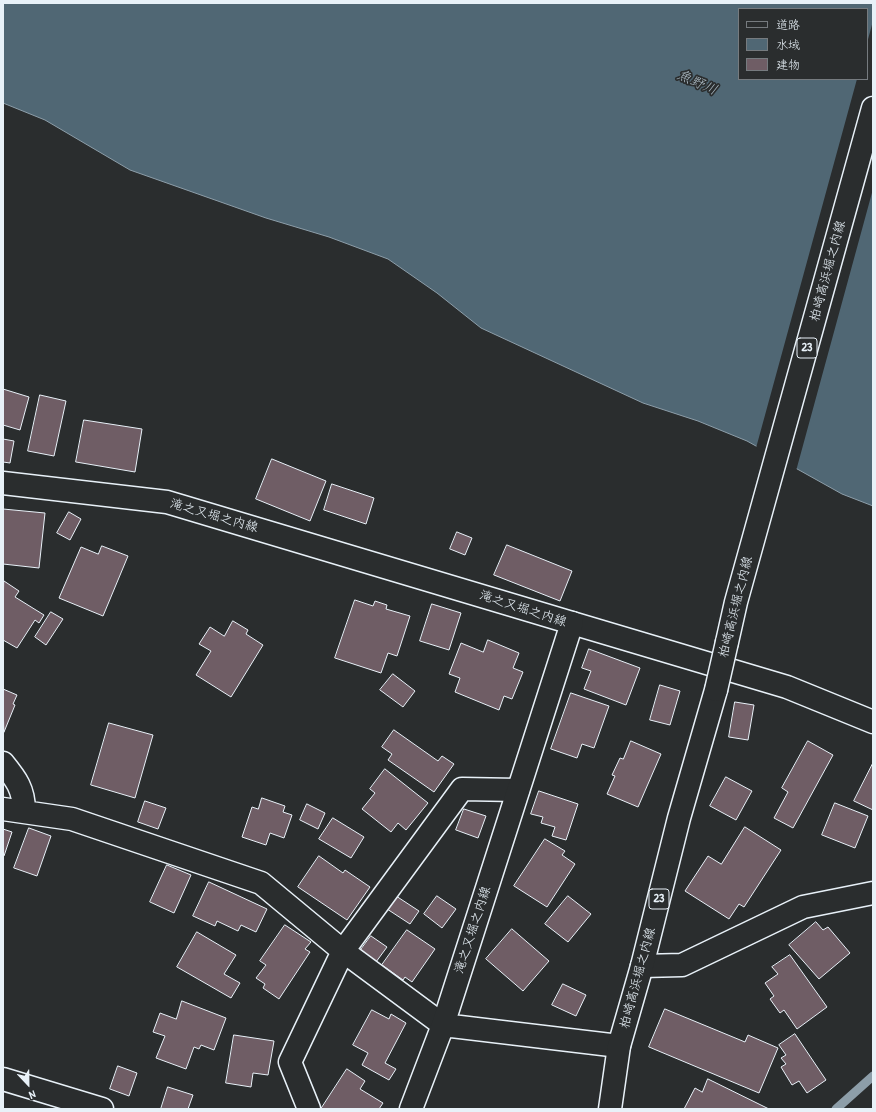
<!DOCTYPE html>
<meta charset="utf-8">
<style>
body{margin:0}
#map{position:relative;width:876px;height:1112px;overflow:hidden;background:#2a2d2e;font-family:"Patrick Hand","Klee One",sans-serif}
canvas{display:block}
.frame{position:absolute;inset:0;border:4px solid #e8f1f8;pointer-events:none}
.legend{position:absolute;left:738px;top:8px;width:130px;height:72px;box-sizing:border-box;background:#2a2d2e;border:1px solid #767b7f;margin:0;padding:5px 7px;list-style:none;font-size:12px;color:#e8f1f8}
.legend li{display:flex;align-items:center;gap:8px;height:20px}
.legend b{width:20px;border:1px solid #767b7f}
.north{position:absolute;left:8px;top:1064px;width:40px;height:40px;-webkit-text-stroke:3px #2a2d2e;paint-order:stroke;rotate:158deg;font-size:11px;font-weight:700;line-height:16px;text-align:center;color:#e8f1f8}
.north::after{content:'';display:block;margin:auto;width:14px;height:18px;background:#e8f1f8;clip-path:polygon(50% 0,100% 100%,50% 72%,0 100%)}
</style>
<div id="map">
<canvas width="876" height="1112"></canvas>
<div class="frame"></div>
<ul class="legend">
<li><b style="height:5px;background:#2a2d2e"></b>道路</li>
<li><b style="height:11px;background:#506774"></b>水域</li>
<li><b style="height:11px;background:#6f5d65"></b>建物</li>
</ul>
<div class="north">N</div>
</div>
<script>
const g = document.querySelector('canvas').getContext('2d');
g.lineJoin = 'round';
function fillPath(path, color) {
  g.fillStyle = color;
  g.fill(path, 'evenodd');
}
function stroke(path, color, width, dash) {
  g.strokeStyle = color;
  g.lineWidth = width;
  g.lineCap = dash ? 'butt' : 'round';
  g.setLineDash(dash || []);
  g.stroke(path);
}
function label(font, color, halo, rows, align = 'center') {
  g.font = font + ' "Patrick Hand","Klee One",sans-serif';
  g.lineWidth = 3.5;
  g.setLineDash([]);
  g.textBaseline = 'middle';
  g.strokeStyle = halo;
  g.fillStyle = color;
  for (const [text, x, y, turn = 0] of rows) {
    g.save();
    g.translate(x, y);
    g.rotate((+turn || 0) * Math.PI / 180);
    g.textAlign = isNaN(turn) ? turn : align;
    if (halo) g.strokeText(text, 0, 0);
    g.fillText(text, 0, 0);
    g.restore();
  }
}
const water = new Path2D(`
 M3,3H873V506L842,494L747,441L698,421L643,403L481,328L437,293L388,259L329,237L266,218L130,170L45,120L3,103ZM739,9H867V79H739Z`);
const pier = new Path2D(`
 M873,21V189L796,471L756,448L857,79H867V43Z`);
const stream = new Path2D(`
 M836,1109L873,1076`);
const building = new Path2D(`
 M3,389L29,397L20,430L3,425Z
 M40,395L66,401L54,456L28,451Z
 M84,420L142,429L135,472L76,462Z
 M3,439L14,441L10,463L3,462Z
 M272,459L326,481L310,521L256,499Z
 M332,484L374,498L366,524L324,510Z
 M3,509L45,513L39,568L3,564Z
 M69,512L81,519L70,540L57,533Z
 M457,532L472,538L465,555L450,549Z
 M507,545L572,571L560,601L494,575Z
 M102,546L128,556L103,616L59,598L81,547L98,554Z
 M4,581L19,591L15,597L44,615L39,623L35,620L17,648L3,640Z
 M355,600L373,606L375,601L387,605L386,609L410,616L397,656L388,653L381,673L335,658Z
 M432,604L461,613L449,650L420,641Z
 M51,612L63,619L46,645L35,637Z
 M233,621L248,630L246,634L263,645L231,697L196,675L211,651L199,644L210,627L224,636Z
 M488,640L519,653L513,668L523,672L512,699L504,696L499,710L455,692L460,678L449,674L461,643L483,652Z
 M589,649L640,668L626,705L584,689L591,671L582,668Z
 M393,674L415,691L403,707L380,690Z
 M660,685L680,691L670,725L650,720Z
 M3,689L17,695L13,704L15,705L4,732Z
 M571,693L609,706L594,748L582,744L577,758L551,749Z
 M735,702L754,705L748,740L729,737Z
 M109,723L153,735L135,798L91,785Z
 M394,730L438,761L442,756L454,764L434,792L388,760L392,754L382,747Z
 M631,741L661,754L638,807L607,794L615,776L612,775L620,758L623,759Z
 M808,741L833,755L793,828L774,818L788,792L782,788Z
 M873,763V810L854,801Z
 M385,769L428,803L406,830L398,823L391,832L362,809L375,793L370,789Z
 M726,777L752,791L736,820L710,806Z
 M539,791L578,804L566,840L552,836L555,827L541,823L543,817L531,814Z
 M262,798L285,806L283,812L292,815L284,838L270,833L266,845L242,837L252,807L258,809Z
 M145,801L166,808L158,829L138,822Z
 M835,803L868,816L855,848L822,835Z
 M307,804L325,813L318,829L300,820Z
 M464,809L486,816L478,838L456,830Z
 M333,818L364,837L351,858L319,839Z
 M745,827L781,850L744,907L739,904L729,919L685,891L708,856L721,864Z
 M29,828L51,836L37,876L14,868Z
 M3,829L12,832L4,856H3Z
 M545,839L565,851L562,855L575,864L547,907L514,886Z
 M319,856L343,873L345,870L370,887L347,920L298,887Z
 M167,865L191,875L174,913L150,902Z
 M209,882L267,909L256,932L241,925L238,931L217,921L215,926L193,916Z
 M393,894L419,911L410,924L384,907Z
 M437,896L456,909L442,928L424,914Z
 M568,896L591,914L568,942L545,924Z
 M816,922L823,930L828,927L850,953L819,979L789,945Z
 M285,925L311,942L305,949L310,952L279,999L263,988L265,984L256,978L266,965L260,961Z
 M512,929L549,961L523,991L486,959Z
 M407,930L435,949L412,982L405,977L403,980L382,965Z
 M197,932L236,955L224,974L240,983L231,998L177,967Z
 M371,936L387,947L376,962L360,951Z
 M790,955L827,1007L797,1029L784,1010L780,1013L770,999L774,996L765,983L778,974L772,967Z
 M563,984L586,995L576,1016L552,1005Z
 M182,1001L226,1018L214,1050L201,1045L199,1049L194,1047L186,1069L156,1058L165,1036L153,1032L160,1013L176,1019Z
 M665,1009L745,1042L748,1035L778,1048L759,1093L649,1047Z
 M372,1010L389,1019L391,1014L406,1023L385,1063L396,1069L389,1080L362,1065L368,1053L353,1045Z
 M795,1034L826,1080L807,1093L799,1081L792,1085L781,1067L786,1064L781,1058L786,1055L779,1045Z
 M234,1035L274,1041L268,1075L253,1073L251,1087L226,1083Z
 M118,1066L137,1073L129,1096L110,1089Z
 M347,1069L365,1081L360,1089L383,1103L379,1109H321Z
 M708,1079L769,1109H684L695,1088L702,1092Z
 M168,1087L193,1095L188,1109H161Z`);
const street = new Path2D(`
 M572,623L787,687L873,722
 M3,763C16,779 24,789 24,811
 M3,809L72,819L261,883L343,951L443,1025
 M642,966L682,965L803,907L873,893
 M3,1079L102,1109
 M309,1109L290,1062L343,951L462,789L518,790`);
const secondary = new Path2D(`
 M3,483L167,502L572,623L443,1025L411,1109
 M443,1025L619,1046`);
const primary = new Path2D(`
 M727,642L736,602L873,108
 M610,1109L619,1046L642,966L679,818L716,690`);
const primaryBridge = new Path2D(`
 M716,690L727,642`);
const shields = [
 [807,348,20],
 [659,899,20]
];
const shieldNames = [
 ["23",807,348],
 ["23",659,899]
];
const streetNames = [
 ["柏崎高浜堀之内線",828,271,-75],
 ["滝之又堀之内線",214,516,16],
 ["柏崎高浜堀之内線",736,607,-76],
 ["滝之又堀之内線",523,609,18],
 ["滝之又堀之内線",473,930,-72],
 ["柏崎高浜堀之内線",638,978,-75]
];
const waterNames = [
 ["魚野川",697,83,24]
];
fillPath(water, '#506774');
stroke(water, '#8d9ea9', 1);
fillPath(pier, '#2a2d2e');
stroke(stream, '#8d9ea9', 9);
fillPath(building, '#6f5d65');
stroke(building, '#e8f1f8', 1);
stroke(street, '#e8f1f8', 25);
stroke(secondary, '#e8f1f8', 25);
stroke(primary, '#e8f1f8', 25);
stroke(street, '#2a2d2e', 22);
stroke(secondary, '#2a2d2e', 22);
stroke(primary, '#2a2d2e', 22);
stroke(primaryBridge, '#e8f1f8', 25, []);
stroke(primaryBridge, '#2a2d2e', 22);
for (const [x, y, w] of shields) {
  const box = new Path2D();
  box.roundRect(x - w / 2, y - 10, w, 20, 3);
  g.fillStyle = '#2a2d2e';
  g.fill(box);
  stroke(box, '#e8f1f8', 1);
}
label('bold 12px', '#e8f1f8', null, shieldNames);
label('13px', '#e8f1f8', '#2a2d2e', streetNames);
label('italic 14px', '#abbac3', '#2a2d2e', waterNames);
</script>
